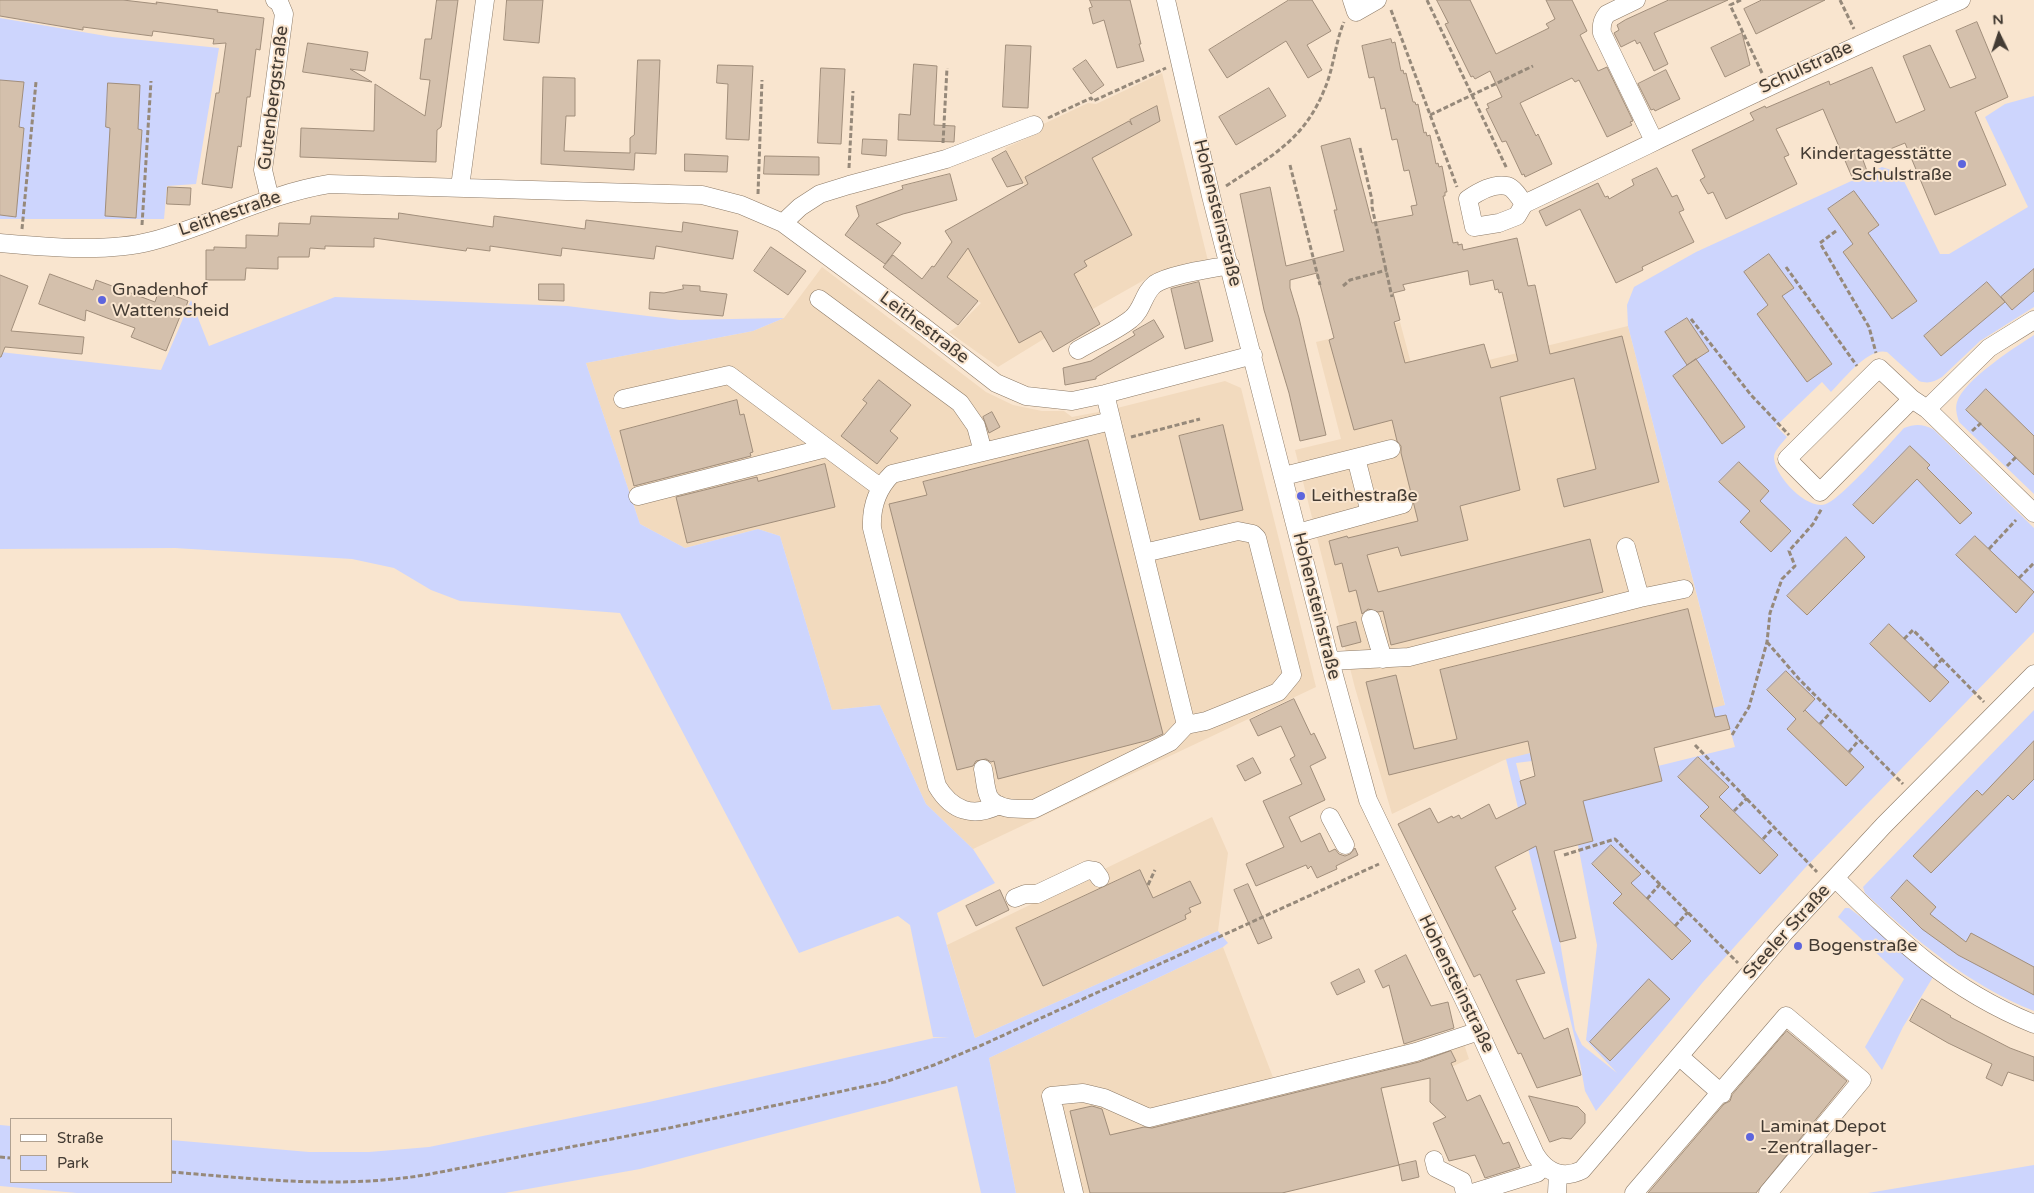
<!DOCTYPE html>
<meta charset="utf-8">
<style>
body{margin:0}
#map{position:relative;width:2034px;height:1193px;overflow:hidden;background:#f9e5cf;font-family:"Varela Round",sans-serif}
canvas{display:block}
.legend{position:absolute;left:10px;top:1118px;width:162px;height:65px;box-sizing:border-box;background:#f9e5cf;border:1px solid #b0a191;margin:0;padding:6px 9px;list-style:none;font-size:15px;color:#433b33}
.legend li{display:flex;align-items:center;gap:10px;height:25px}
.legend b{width:25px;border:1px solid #b0a191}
.north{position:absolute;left:1974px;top:10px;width:50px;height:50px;-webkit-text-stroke:4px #f9e5cf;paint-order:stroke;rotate:356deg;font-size:14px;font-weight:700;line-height:20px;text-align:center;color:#433b33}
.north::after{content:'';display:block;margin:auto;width:18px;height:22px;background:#433b33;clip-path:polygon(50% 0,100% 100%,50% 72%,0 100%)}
</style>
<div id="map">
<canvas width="2034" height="1193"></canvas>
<ul class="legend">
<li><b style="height:6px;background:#fff"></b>Straße</li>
<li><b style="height:14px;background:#cdd5fd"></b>Park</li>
</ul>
<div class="north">N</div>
</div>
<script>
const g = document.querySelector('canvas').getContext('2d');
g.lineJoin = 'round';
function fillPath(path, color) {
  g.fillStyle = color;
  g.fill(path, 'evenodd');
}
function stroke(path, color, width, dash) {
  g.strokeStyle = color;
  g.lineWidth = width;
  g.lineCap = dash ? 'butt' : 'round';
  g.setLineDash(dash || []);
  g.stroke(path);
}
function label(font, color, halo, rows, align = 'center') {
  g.font = font + ' "Varela Round",sans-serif';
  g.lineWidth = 4;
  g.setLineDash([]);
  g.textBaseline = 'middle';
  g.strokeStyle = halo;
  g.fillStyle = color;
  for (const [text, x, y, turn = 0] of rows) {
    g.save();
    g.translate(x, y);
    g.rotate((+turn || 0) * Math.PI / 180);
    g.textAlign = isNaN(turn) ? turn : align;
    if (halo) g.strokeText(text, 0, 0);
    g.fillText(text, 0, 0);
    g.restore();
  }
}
const built = new Path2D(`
 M1162,73L1208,261L1153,275L1091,310L998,367L949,332L959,325L981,303L933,268L952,240L1029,194L1005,148L1039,133L1037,127L1088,103L1096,104Z
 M822,267L986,392L1013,405L1042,411H1064L1072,417L1109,410L1225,381L1241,388L1316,687L973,849L926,804L880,705L832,710L780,536L758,529L685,548L640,524L586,363L753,331L784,318Z
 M1400,322L1415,378L1628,326L1725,706L1504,760L1392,814L1355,688L1295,450L1341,439L1316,342Z
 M1212,817L1228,853L1218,931L975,1038L947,945Z
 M1223,947L1274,1080L1459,1029L1469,1059L1427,1078L1381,1089L1399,1165L1282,1193H1016L989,1058Z`);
const green = new Path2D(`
 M0,18L112,37L219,48L196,184L167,186L164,219H0Z
 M2034,96V307L1980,341L1942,377C1934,382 1928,384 1919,381L1887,352C1868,347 1844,379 1831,392L1822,382L1776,426L1787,437C1782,443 1775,450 1774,456C1773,475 1807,511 1826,504C1843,497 1889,444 1904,428C1915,424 1922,424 1933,429L2034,528V632L1804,869L1703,982L1596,1111L1585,1091L1578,1051L1506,759L1725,705L1628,326L1627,305L1634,287L1696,252L1882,167L1900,173L1940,254H1949L2028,207L1985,117L2005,104ZM1726,715L1735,747L1658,766L1662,781L1583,801L1593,841L1578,845L1597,945L1586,1040L1617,1073L1582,1045L1575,1030L1560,942L1516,763L1532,761Z
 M335,297L567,306L680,320L784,318L753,331L586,363L640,524L685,548L758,529L780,536L832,710L880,705L926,804L973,849L995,883L937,913L975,1038L1218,931L1228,943L1223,947L989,1058L1016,1193H981L957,1086L640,1169L505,1193H77L0,1186V1125L11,1126V1182H171V1140L309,1152H369L429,1147L649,1102L934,1038H949L933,1037L910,925L898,916L799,953L620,613L460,601L431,590L394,568L352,559L175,548L0,549V352L161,370L191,300L209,346Z
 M2034,335V494L1959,422C1957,415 1955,409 1957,402C1964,380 2014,348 2034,335Z
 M2034,710V1011C1969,985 1915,940 1865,893L1863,887Z
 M1845,908H1849L1883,934L1933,977L1903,1027L1882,1070L1865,1047L1904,979L1838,917Z
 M2034,1165V1193H1868Z`);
const building = new Path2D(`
 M0,0H123L157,4L156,2L218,10L217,12L264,18L260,50L256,49L250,97H247L241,147L238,146L232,188L202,184L216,93H219L226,43L213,44L214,39L153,31L152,36L83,27V30L0,16Z
 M437,0H458L441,127L437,130L436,162L300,157L301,128L374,131L375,84L425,116L430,80L420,79L425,39H431Z
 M507,0H543L539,43L504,40Z
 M1090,0H1130L1141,44H1139L1144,61L1117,68L1104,20L1093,24L1089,8L1092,7Z
 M1289,0H1312L1331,31L1307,45L1322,70L1308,78L1286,41L1227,78L1209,50Z
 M1437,0H1470L1496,54L1549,28L1546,24L1555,19L1546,0H1572L1587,31L1580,35L1598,71L1607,67L1633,121L1630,122L1632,125L1607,137L1579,80L1575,82L1572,78L1551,88L1520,103L1536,136L1538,134L1552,164L1525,177L1524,174L1522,175L1506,141L1502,142L1486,109L1489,108L1487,104L1502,97L1490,71L1475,79L1473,76L1471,77L1445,24L1448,23Z
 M1669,0H1728L1654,33L1668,64L1654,71L1640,42L1637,44L1635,40L1621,47L1614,33L1619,30L1617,25L1625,20Z
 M1762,0H1825L1756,34L1744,9Z
 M1977,22L2008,97L1975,112L2006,185L1935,215L1905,143L1863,160L1867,171L1852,177L1823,109L1776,129L1789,155L1784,157L1797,184L1726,219L1713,192L1708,194L1700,180L1705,177L1692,150L1754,120L1750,113L1765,106L1766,108L1829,81L1830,85L1872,67L1896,123L1925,110L1903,56L1930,45L1950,88L1976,78L1956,31Z
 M1742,33L1750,65L1725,77L1711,48Z
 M1391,39L1392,43L1395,42L1401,71L1403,70L1404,74L1406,73L1413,102H1415L1416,105L1418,104L1424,133L1426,132L1427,136L1430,135L1436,164L1438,163L1439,167L1442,166L1447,192H1445V196H1443L1453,243L1458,242V245L1462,244L1463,250L1517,238L1528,286L1535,285L1550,354L1622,336L1659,482L1564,507L1557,479L1596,469L1574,378L1500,397L1520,490L1460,506L1468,540L1401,556L1398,547L1367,555L1378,592L1590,539L1603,592L1391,645L1383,611L1378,612L1368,609L1362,614L1356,590L1349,592L1342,563L1335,565L1329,541L1347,536L1348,538L1418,521L1401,453V446L1397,441L1392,420L1354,430L1329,340L1334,338L1317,273L1290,280V288L1299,318L1326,435L1300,441L1289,393L1264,310L1240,194L1270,187L1286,266L1344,251L1334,210H1337L1321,146L1350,138L1372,223L1413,215L1411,206L1417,205L1409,170L1404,171L1397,139L1392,140L1385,108L1381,109L1374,77L1369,78L1362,46ZM1468,271L1470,285L1493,280L1495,290L1498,289L1499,293L1502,292L1518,361L1491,368L1484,344L1405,363L1394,322L1400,320L1393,293L1405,290L1403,285Z
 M308,43L368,52L365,71L350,69L372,82L303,72Z
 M1006,45L1031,46L1028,108L1003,107Z
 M638,60H660L656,154L635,153L634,170L541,164L543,77L575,78V116H566L564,151L630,153V138L634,135Z
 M1086,60L1104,85L1091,94L1073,69Z
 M914,64L937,66L934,125L955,126L954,142L898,140L899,114L910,115Z
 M718,65L753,66L749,140L726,139L728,84L717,83Z
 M821,68L845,69L841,144L818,143Z
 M1666,70L1680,99L1655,111L1654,109L1651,110L1638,84Z
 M0,80L24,82L19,127L24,128L16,217L0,215Z
 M108,83L140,85L138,129L142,130L136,218L105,216L110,128L106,127Z
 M1269,88L1286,116L1236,145L1219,117Z
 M1157,106L1160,121L1092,158L1132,235L1084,261L1087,266L1074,274L1100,324L1053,352L1041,331L1019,343L968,248L947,277L978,301L958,325L883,267L893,255L922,279L932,266L934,267L952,242L945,231L1028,184L1025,177L1129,121L1132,125L1130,120Z
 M863,139L887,140L886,156L862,154Z
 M1006,151L1023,183L1007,187L992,159Z
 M685,154L728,156L727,172L685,171Z
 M765,156L819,157V175L764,174Z
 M1657,168L1672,197L1677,195L1684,210L1679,212L1694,242L1642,267L1643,270L1616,283L1580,209L1546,226L1539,211L1598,183L1605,197L1608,196L1609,199L1634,185L1632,180Z
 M950,174L957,200L903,214L876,224L901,243L885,264L845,235L859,216L856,206L903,189L902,186Z
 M168,187L191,188L190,205L167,204Z
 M1854,191L1879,225L1868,233L1917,301L1892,319L1843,252L1853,244L1828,209Z
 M399,213L493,227L494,216L585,229L586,220L682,232L683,222L738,231L733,259L656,246L654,259L562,248L561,256L490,246V251L467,248L466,251L374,238V247L325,246V249L310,248L309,257H278V269L246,268L245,280H206V250H214V247L246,248V235L278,236L279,223L310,224L311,216L398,219Z
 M771,247L806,271L788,295L754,271Z
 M1769,254L1794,288L1782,296L1832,364L1807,382L1757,314L1768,305L1744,272Z
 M2034,269V291L2012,310L2001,297Z
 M50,274L93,290L96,280L155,302L159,290L188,301L183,315L181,314L166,351L131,337L135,328L107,318L86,310L85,321L39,304Z
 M0,275L28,286L11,331L84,337L82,354L5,347L1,357H0Z
 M1199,282L1213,341L1185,349L1171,289Z
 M1987,282L2005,302L1941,356L1924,336Z
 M539,284H564V301L539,300Z
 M683,285L700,286V291L727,294L723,316L649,309L650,292L664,293L683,289Z
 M1687,318L1709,351L1687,365L1665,332Z
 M1154,320L1164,337L1096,377V379L1065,385L1063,368L1091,361L1135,335L1133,332Z
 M1696,359L1745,427L1722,444L1673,376Z
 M879,380L911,405L890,431L898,438L877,464L841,436L867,403L863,400Z
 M1986,389L2034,436V475L1966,410Z
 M737,400L740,415L744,414L753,452L750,453L751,456L634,486L620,431Z
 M992,412L1000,427L989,433L983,417Z
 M1223,425L1243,510L1200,520L1179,436Z
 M1088,440L1163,734L1149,740L998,779L994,761L991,762L986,759L976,761L973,766L957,770L889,504L927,495L923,482Z
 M1910,446L1930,465L1927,468L1972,513L1960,524L1917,479L1873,524L1853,505Z
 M1739,462L1769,491L1760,501L1791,531L1771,552L1740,522L1750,511L1719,482Z
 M825,464L835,507L687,543L676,497L757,477L758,481Z
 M1975,536L2034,592L2016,613L1956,555Z
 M1846,537L1865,557L1807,615L1787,596Z
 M1688,609L1715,717L1726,715L1730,729L1654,748L1662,781L1583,801L1593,841L1554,851L1576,938L1560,942L1536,846L1495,867L1516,909L1512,911L1545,973L1516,980L1544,1039L1568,1028L1581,1075L1537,1088L1521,1053L1518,1054L1480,974L1474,977L1398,824L1430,808L1438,823L1452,816L1453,818L1459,815L1461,819L1489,804L1496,819L1526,804L1520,781L1535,776L1528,741L1389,775L1366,682L1396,675L1414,749L1457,739L1440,670Z
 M1356,622L1361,642L1342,647L1337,627Z
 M1889,624L1949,682L1930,702L1870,644Z
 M1786,671L1815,699L1803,712L1805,710L1864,767L1846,786L1787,729L1796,719L1767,690Z
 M1294,699L1311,735L1314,733L1326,758L1310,766L1325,800L1289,817L1301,842L1320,833L1329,852L1335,849L1339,854L1345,856L1350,854L1355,848L1358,855L1336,866L1337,869L1317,878L1311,866L1308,869L1306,865L1256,886L1246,864L1284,847L1263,801L1302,784L1290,759L1295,756L1281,726L1258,736L1250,720Z
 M2034,741V779L2013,800L2008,795L1931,873L1913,856L1977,790L1982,795Z
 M1698,757L1729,787L1719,797L1778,855L1760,874L1700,816L1709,807L1678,777Z
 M1253,758L1261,773L1245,781L1237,766Z
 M1611,845L1641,874L1631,883L1691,941L1672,960L1613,903L1622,894L1592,864Z
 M1140,870L1153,898L1190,881L1201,903L1189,908L1191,912L1185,915L1186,919L1043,986L1016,928Z
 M1907,880L1936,907L1930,914L1966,942L1971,933L2034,967V995L1958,955L1922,929L1891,898Z
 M1248,884L1272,938L1258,944L1234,890Z
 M1000,890L1009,910L976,926L966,906Z
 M1406,955L1431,1006L1448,1002L1454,1028L1404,1044L1389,985L1383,988L1375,971Z
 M1359,969L1365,982L1337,995L1331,983Z
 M1649,979L1670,999L1610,1061L1590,1042Z
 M1922,999L1951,1016L1950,1017L2010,1048L2034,1057V1081L2008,1072L2002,1086L1986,1078L1992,1064L1948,1043L1910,1021Z
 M1787,1031L1847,1081L1756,1193H1648L1724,1104L1730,1101L1732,1095Z
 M1451,1051L1456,1061L1451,1063L1467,1101L1480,1095L1503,1144L1509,1142L1520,1167L1485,1178L1475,1155L1449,1161L1433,1123L1446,1117L1430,1102V1078L1381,1088L1399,1165L1282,1193H1090L1070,1111L1092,1106L1102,1109L1110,1135L1144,1127L1152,1128L1419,1062Z
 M1529,1096L1578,1107L1585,1114V1123L1571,1139L1562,1138L1550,1142Z
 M1416,1161L1419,1177L1402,1181L1399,1165Z`);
const path = new Path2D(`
 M1427,0L1507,169
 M1741,0L1730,5L1762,73
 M1840,0L1854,29
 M1391,10L1457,187
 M1430,115L1533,66
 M1048,118L1091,98L1093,101L1166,68
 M943,143L947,68
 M1360,148L1372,200V207L1392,297
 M1290,165L1320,285
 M849,168L853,91
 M1226,186C1271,156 1304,141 1325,88C1334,67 1335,43 1344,22
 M758,194L762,80
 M142,225L151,81
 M22,229L36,82
 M1836,231L1820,243L1869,327L1876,353
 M1786,267L1857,366
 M1343,286L1350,280L1387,270
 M1691,319L1751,395L1789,435
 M1972,431L1981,423
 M1131,437L1200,419
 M2007,466L2016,457
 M1989,549L2016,520
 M2019,578L2034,563
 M1904,639L1913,630L1984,702
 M1767,642L1799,679L1903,784
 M1934,668L1942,659
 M1820,724L1831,712
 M1732,735L1749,707L1767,642L1770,613L1782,579L1795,566L1789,551L1813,524L1822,508
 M1695,745L1817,872
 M1849,752L1859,740
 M1734,811L1747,798
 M1763,839L1774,827
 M1564,855L1615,839L1738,963
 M1148,885L1155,870
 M1647,899L1660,884
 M1675,926L1688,912
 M0,1157L11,1158
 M171,1172C259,1179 337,1189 425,1175L669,1128L885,1082L934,1065L982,1045L1379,864`);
const minor = new Path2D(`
 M1166,0L1211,196L1330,661L1368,800L1479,1031L1535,1154C1546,1172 1562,1180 1582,1170L1784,933L1884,825L2034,674
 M1352,0L1356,12L1377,0
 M1636,0L1607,14C1602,20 1601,26 1602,33L1654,141
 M460,187L485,0
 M270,199L263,170L284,14L279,2L275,0
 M1524,204L1517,216L1499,223L1474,227L1468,199C1478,192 1494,183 1507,186C1514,188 1520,198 1524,204C1670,135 1813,63 1961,0
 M783,223L800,207L820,194L849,185L946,159L1034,125
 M0,243C46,247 107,253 152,241C212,225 267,194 329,184L702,195L741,205L783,223L924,327L996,383L1026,396L1072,401L1105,394L1253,355
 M819,299L960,403L976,426L983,452
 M1078,350C1095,340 1116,331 1131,319C1143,310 1143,293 1155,284C1170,274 1211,269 1230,265
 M1105,394L1186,725
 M623,399L729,375L881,488
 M1912,399L1820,492L1787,459L1879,368L1912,399L1927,409L2034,513
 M1927,409L1989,348L2034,320
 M1356,458L1370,513
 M1284,476L1391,449
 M638,496L826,448
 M1298,533L1403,504
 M1626,547L1640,598
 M1371,619L1383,659
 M1330,661L1409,657L1640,598L1684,589
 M983,769C985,777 985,789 989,797C997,811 1020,809 1034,809L1170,742L1186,725L1206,721L1278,692L1292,675L1257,538L1253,534L1238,531L1144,553
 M999,805C973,818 952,811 937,786L872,528C871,507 877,489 892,474L1111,421
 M1330,817L1345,845
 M1835,878C1898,940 1950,990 2034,1024
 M1015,898L1025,894H1037L1088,870L1095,871L1100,878
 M1680,1057L1722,1094
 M1434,1160L1436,1168L1462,1181L1465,1193
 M1074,1193L1051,1096L1083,1093L1104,1098L1149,1118L1416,1052L1479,1031
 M1472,1193L1537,1173L1544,1166
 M1557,1193L1558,1174
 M1634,1193L1786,1016L1862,1080L1768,1193`);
const markers = [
 [1962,164,5,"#5d65dd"],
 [102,300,5,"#5d65dd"],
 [1301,496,5,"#5d65dd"],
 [1798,946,5,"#5d65dd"],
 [1750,1137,5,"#5d65dd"]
];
const streetNames = [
 ["Schulstraße",1806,68,-25],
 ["Gutenbergstraße",274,98,-83],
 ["Hohensteinstraße",1217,213,76],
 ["Leithestraße",230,214,-19],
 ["Leithestraße",924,328,37],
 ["Hohensteinstraße",1316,606,76],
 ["Steeler Straße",1787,932,-48],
 ["Hohensteinstraße",1456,984,64]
];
const poiNames = [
 ["Kindertagesstätte",1952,154,"right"],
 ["Schulstraße",1952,175,"right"],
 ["Gnadenhof",112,290],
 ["Wattenscheid",112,311],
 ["Leithestraße",1311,496],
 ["Bogenstraße",1808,946],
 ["Laminat Depot",1760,1127],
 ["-Zentrallager-",1760,1148]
];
fillPath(built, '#f2dabe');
fillPath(green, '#cdd5fd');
fillPath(building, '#d4c0ac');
stroke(building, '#a18e7b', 1);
stroke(minor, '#8c7a67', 19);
stroke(path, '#96897a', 3, [5, 2.5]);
stroke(minor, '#fff', 18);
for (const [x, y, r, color] of markers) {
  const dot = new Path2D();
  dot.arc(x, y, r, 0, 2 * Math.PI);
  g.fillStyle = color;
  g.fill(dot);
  stroke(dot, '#f9e5cf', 2);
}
label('18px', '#433b33', '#f9e5cf', streetNames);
label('18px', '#433b33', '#f9e5cf', poiNames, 'left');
</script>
